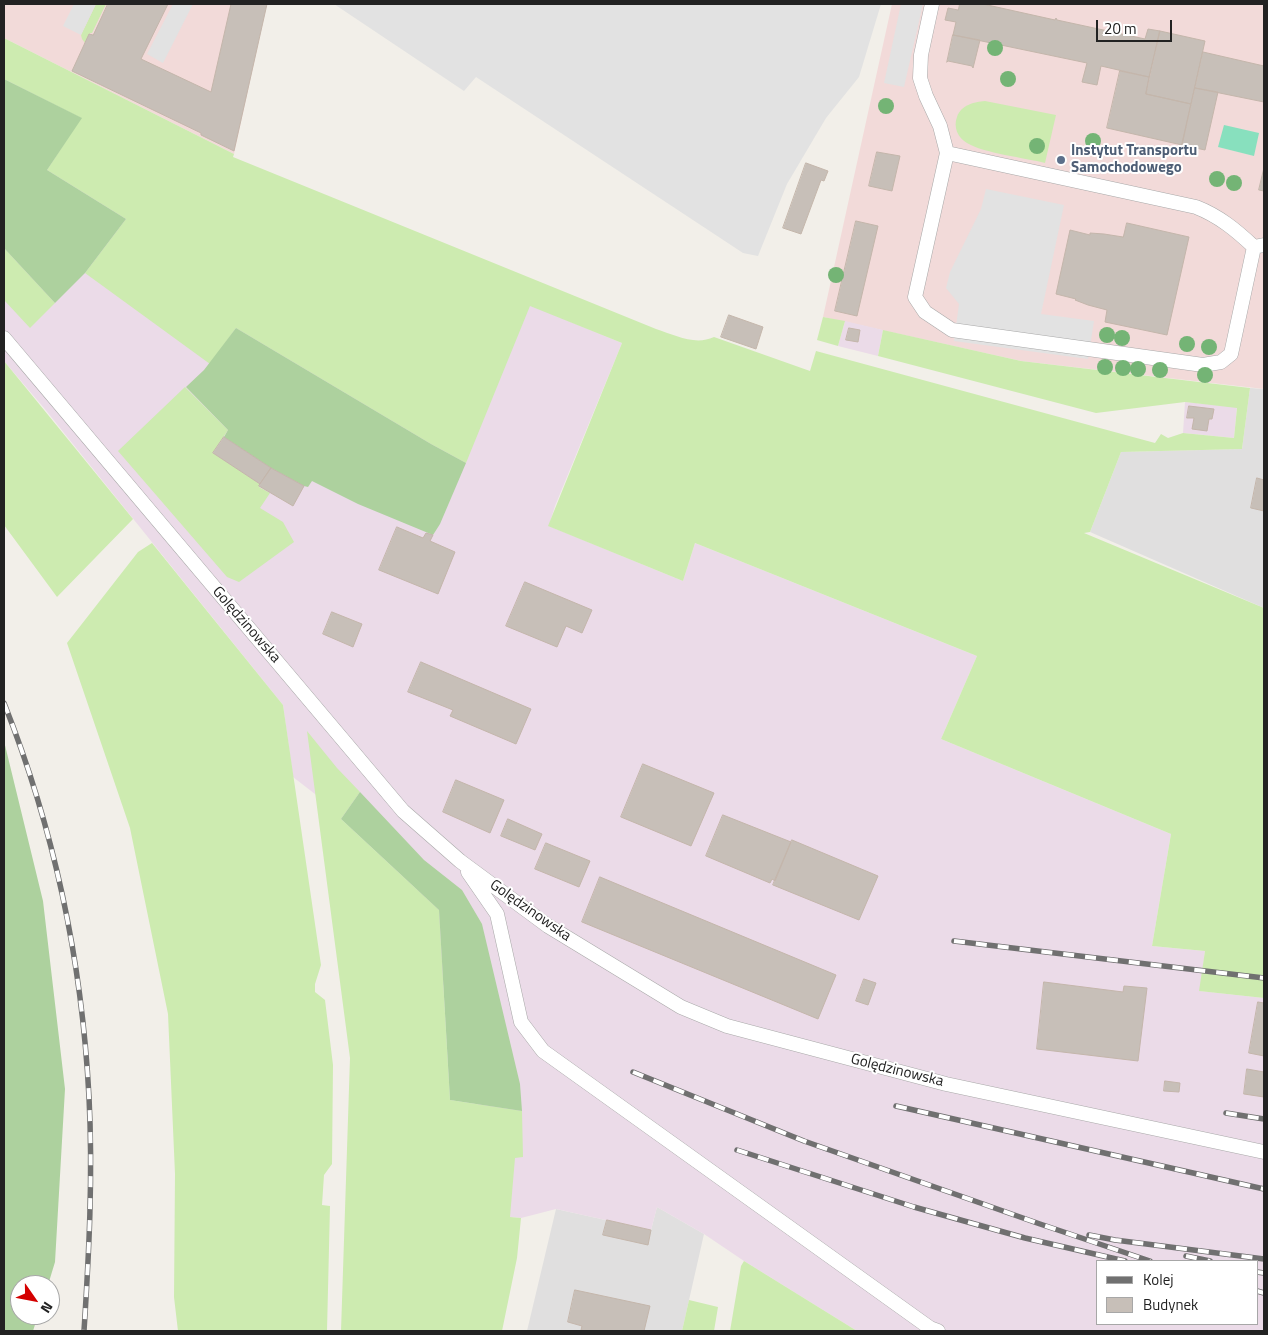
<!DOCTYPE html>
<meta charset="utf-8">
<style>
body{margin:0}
#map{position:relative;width:1268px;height:1335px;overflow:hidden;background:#f2efe9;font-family:"Titillium Web",sans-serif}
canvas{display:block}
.frame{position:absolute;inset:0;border:5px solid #222;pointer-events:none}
.legend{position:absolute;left:1096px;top:1260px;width:162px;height:65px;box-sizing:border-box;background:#fff;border:1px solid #a7a7a7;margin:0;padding:6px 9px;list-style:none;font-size:15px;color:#222}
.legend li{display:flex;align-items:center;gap:10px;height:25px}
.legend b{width:25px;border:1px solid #a7a7a7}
.north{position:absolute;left:10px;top:1275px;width:50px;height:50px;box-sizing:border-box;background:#fff;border:1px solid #a7a7a7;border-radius:50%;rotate:123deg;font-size:14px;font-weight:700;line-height:20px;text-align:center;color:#222}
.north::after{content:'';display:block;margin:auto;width:18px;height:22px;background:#d40000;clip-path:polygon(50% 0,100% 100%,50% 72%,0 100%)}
.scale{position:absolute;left:1096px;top:20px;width:76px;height:22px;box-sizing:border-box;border:2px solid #222;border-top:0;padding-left:6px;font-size:15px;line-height:18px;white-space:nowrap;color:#222;-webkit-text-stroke:4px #fff;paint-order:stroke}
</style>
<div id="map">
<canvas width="1268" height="1335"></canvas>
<div class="frame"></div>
<ul class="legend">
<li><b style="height:6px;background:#707070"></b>Kolej</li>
<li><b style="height:14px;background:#c7bfb8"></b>Budynek</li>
</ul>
<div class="north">N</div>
<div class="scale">20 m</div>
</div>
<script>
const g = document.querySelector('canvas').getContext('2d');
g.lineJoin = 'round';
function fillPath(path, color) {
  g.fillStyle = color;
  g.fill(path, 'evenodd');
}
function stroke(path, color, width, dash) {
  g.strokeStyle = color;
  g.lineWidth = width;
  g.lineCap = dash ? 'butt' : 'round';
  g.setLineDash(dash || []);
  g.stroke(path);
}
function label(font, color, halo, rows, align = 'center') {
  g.font = font + ' "Titillium Web",sans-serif';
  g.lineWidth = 4;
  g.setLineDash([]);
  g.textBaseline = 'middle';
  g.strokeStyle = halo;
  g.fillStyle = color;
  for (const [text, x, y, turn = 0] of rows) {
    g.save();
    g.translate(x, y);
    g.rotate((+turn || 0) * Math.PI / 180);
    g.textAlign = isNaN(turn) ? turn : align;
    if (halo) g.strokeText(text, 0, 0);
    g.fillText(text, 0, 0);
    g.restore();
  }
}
const residential = new Path2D(`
 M1250,388L1264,389V608L1090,532L1121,452L1242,449Z
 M657,1207L704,1234L682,1331H527L556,1209L651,1230Z`);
const commercial = new Path2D(`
 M4,4H267L234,154L4,38Z
 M892,4H1264V389L1021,361L823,317Z`);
const industrial = new Path2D(`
 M4,79L108,131L622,343L555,506L549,526L683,581L695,543L977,656L941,739L1171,834L1152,946L1205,951L1200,991L1264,998V1331H857L744,1261L704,1234L657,1207L651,1230L556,1209L521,1218L510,1217L416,889L315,794L293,777L283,705L44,408L4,361ZM1097,1261H1257V1324H1097Z
 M845,321L883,330L878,356L838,346Z
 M1185,402L1237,407L1234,438L1183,433Z`);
const grass = new Path2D(`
 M96,4H106L92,33H90L85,43L82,39L81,35Z
 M4,38L234,154L233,157L656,329C675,335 695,346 714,337L810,371L816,351L1155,443L1161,434L1168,438L1183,433L1234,438L1237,408L1185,402L1096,413L878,356L883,330L1021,361L1250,388L1242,449L1121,452L1090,532L1084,533L1264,608V998L1199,991L1205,951L1152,946L1171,834L941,739L977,656L695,543L683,581L548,526L622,343L530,306L466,463L431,444L236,328L210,364L85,273L126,219L47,170L81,118L4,79Z
 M985,101L1056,115L1045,163C1026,158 983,153 967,143C958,138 953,127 957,117C961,105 974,102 985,101Z
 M4,248L55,303L30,328L4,300Z
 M823,317L845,321L838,346L817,340Z
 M4,361L133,519L57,597L4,525Z
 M185,387L228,430L213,453L260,484L259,487L270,493L260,508L283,522L294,542L239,582L227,577L118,451Z
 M152,543L283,705L321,965L315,984V992L325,1000L333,1065L332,1164L324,1175L322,1205L330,1206L327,1331H178L174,1297L175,1174L168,1014L130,828L67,643L138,552Z
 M307,731L337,768L360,792L341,819L439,910L450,1100L522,1111L523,1157L515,1158L510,1217L521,1218L517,1258L502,1331H341L350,1058Z
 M744,1261L857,1331H730L741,1266Z
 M689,1300L718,1307L714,1331H682Z`);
const forest = new Path2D(`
 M4,79L82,118L47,170L126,219L85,273L55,303L4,248Z
 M236,328L431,444L466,463L440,524L433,535L358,504L312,481L308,487L304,486L271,468L224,437L228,430L186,387L204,370Z
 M4,741L43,901L65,1089L55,1262L48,1285H20V1315H38L33,1331H4Z
 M360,792L424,860L462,890L482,924L520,1084L522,1111L450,1100L439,910L341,819Z`);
const pitch = new Path2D(`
 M1224,125L1259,133L1254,156L1218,147Z`);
const parking = new Path2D(`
 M74,4H96L81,35L63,26Z
 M173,4H193L163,63L147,54Z
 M334,4H881L859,77L826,118L787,184L758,256L743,253L476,77L464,91Z
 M901,4H923L904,87L884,83Z
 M986,189L1064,205L1041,314L1094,321L1088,359L954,341L959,304L946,288L950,272L981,209Z`);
const building = new Path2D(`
 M108,4H168L141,59L211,92L231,4H267L234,151L201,135V133L72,71L89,34L93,35Z
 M960,4H983L1055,20L1056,18L1057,20L1145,39L1148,29L1160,31L1149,77L1101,66L1097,85L1082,82L1087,63L953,35L956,22L945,20L948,8L958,10Z
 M1160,31L1205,41L1191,104L1146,94Z
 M953,35L980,40L973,68L972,66L948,61L947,62Z
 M1203,52L1264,66V102L1195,88Z
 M1120,71L1149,77L1146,94L1191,104L1182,145L1107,128Z
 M1195,88L1218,92L1205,150L1182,145Z
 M877,152L900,156L892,191L869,186Z
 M806,163L828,171L824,181L821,180L801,234L783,228Z
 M1264,168V191L1259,190Z
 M856,221L878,226L857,316L835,311Z
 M1127,223L1189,237L1167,335L1105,322L1107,310L1088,305L1075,300L1076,299L1056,294L1070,230L1090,235V233L1104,234L1123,237Z
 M729,315L763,327L756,349L721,337Z
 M849,328L860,330L858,342L846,340Z
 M1189,406L1214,409L1212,419H1209L1207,431L1192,429L1194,418H1187Z
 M224,437L271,468L260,484L213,453Z
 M271,468L304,486L293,506L259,486Z
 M1257,478L1264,480V511L1251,508Z
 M397,527L423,538L426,533L433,535L430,541L455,552L438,594L379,570Z
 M525,582L592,610L582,633L566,626L557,647L506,626Z
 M332,612L362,624L353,647L323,634Z
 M421,662L531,709L516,744L450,716L453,710L408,692Z
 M643,764L714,793L691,846L621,817Z
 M456,780L504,800L490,833L443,812Z
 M723,815L791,842L775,881L772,879L770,883L706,856Z
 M508,819L542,834L535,850L501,836Z
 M792,840L878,876L859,920L773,885Z
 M546,843L590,861L579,887L535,869Z
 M600,877L836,975L818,1019L582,922Z
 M864,979L876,983L868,1005L856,1001Z
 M1044,982L1123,992L1124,986L1147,988L1138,1061L1037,1049Z
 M1258,1002L1264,1003V1056L1249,1053Z
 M1247,1069L1264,1072V1097L1244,1094Z
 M1165,1081L1180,1083L1179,1092L1164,1091Z
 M607,1220L651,1230L648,1245L603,1235Z
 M575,1290L650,1306L644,1331H585L581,1330L582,1326L568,1322Z`);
const lane = new Path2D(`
 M932,4L921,55L920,78L926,96L940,126L947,153L1196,207C1219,216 1236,230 1254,247L1264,245
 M947,153L915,297L925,312L952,330L1203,365L1221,362L1231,354L1254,247
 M4,338L403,811L460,861L548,926L681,1007L727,1026L946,1084L1264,1152
 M468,872L497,914L521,1022L543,1051L930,1328L938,1331`);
const rail = new Path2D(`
 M4,703C54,829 82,962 89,1097C93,1175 89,1253 84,1331
 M954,941L1264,978
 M633,1072L804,1141L1040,1224L1150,1261
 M896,1106L1264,1189
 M1226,1113L1264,1119
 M737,1150L914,1207L1025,1238L1125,1261
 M1089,1235L1115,1240L1264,1259
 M1186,1256L1210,1261
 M1257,1272L1264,1273
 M1257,1291L1264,1293`);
const trees = [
 [995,48],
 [1008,79],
 [886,106],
 [1093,141],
 [1037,146],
 [1217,179],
 [1234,183],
 [836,275],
 [1107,335],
 [1122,338],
 [1187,344],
 [1209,347],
 [1105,367],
 [1123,368],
 [1138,369],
 [1160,370],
 [1205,375]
];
const markers = [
 [1061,160,5,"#5c6f8a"]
];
const serviceNames = [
 ["Instytut Transportu",1071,151],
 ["Samochodowego",1071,168]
];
const streetNames = [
 ["Golędzinowska",246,625,49],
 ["Golędzinowska",530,911,35],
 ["Golędzinowska",897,1071,14]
];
fillPath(residential, '#e0dfdf');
fillPath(commercial, '#f2dad9');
fillPath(industrial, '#ebdbe8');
fillPath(grass, '#cdebb0');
fillPath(forest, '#add19e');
fillPath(pitch, '#88e0be');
fillPath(parking, '#e2e2e2');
fillPath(building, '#c7bfb8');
stroke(building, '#c4b6ab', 1);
stroke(lane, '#a9a9a9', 15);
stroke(lane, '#fff', 14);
stroke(rail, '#707070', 5.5);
stroke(rail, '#fff', 4, [11]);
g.fillStyle = '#74b475';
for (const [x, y] of trees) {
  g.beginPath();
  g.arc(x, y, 8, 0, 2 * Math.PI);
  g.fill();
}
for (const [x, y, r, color] of markers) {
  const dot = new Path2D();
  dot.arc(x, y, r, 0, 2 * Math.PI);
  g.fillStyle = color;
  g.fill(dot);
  stroke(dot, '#fff', 2);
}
label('bold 15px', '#4e5e75', '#fff', serviceNames, 'left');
label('15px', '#222', '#fff', streetNames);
</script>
